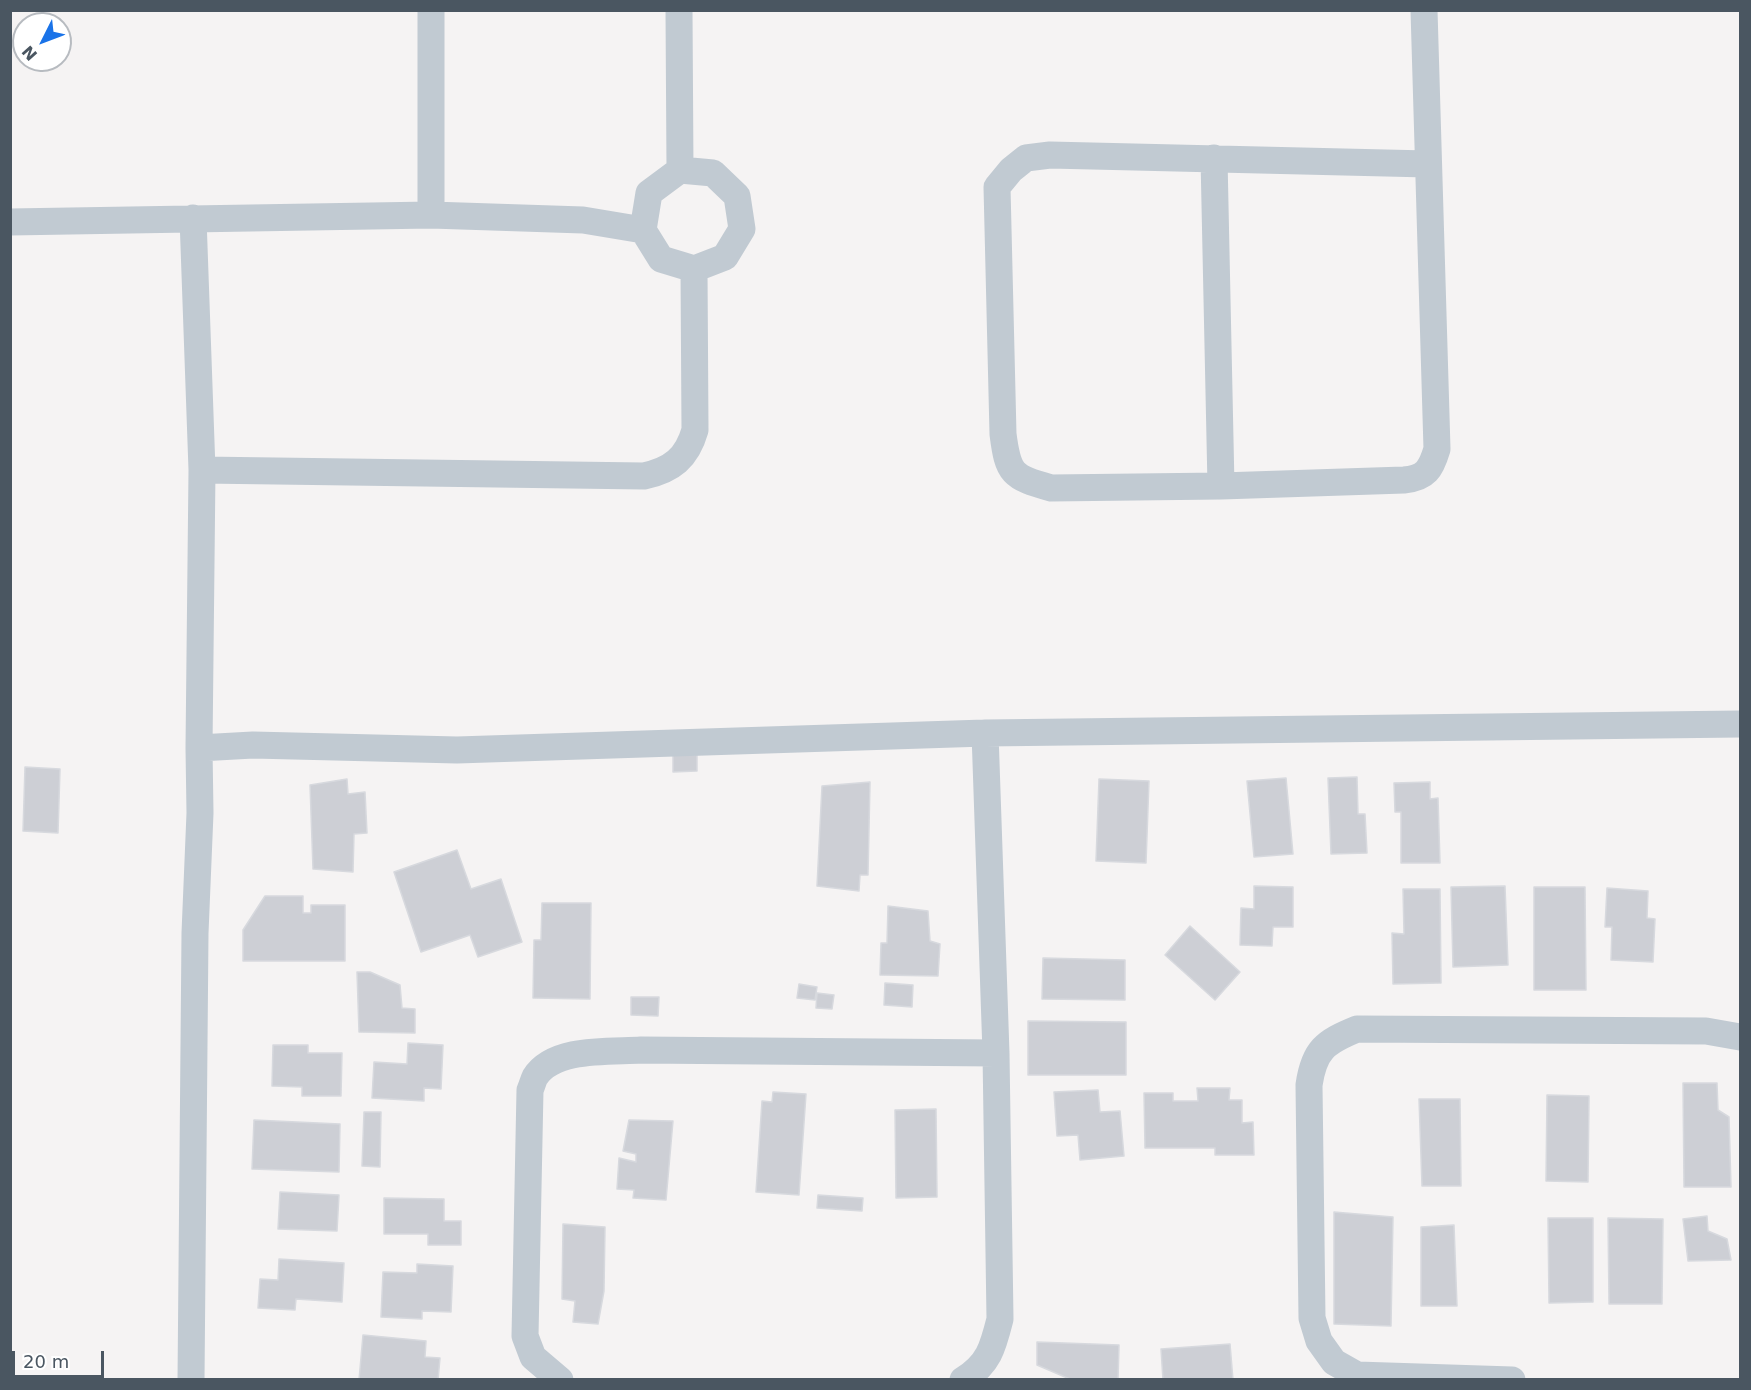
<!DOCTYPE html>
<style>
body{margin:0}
#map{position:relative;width:1751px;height:1390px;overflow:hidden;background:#f5f3f3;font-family:"DejaVu Sans",sans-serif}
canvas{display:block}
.frame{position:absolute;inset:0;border:12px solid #4a5661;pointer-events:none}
.north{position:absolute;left:12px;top:12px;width:60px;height:60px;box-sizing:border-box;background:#fff;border:2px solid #b7bbc0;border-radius:50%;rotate:228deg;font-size:16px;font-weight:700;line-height:24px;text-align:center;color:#4a5661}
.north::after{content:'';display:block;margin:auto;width:21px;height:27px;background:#1a73e8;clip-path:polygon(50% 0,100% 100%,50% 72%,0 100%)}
.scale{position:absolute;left:12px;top:1351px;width:92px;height:27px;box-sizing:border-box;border:3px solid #4a5661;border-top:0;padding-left:8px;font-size:18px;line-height:21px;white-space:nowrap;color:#4a5661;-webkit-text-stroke:4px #fff;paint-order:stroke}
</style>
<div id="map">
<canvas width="1751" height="1390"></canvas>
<div class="frame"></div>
<div class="north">N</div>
<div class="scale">20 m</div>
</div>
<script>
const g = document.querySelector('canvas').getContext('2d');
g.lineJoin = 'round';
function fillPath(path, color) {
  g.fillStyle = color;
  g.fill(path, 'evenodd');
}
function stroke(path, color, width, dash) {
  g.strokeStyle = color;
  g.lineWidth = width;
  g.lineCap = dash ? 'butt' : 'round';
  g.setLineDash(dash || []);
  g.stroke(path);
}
const building = new Path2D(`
 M673,755H697V771L673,772Z
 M25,767L60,769L58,833L23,831Z
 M1357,777L1358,814H1365L1367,853L1331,854L1328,778Z
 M1286,778L1293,854L1254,857L1247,781Z
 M347,779L348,794L365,792L367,833L354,834L353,872L313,869L310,785Z
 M1099,779L1149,781L1146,863L1096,861Z
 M870,782L868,875H860L859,891L817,886L822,786Z
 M1430,782V799L1438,798L1440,863H1401V812H1395L1394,783Z
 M457,850L471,889L501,879L522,942L478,957L470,935L421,952L394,872Z
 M1254,886L1293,887V927H1273L1272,946L1240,945L1241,908L1254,909Z
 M1505,886L1508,965L1453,967L1451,887Z
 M1534,887H1585L1586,990H1534Z
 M1607,888L1648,891L1647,918L1655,919L1653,962L1611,960L1612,927H1605Z
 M1403,889H1440L1441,983L1393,984L1392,933L1404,934Z
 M265,896H303V913H311V905H345V961H243V930Z
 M542,903H591L590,999L533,998L534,940H541Z
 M888,906L928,911L930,941L940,944L938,976L880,975L881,943H887Z
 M1190,926L1240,972L1215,1000L1165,955Z
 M1043,958L1125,960V1000L1042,999Z
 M357,972H370L400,985L402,1008L415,1009V1033L359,1032Z
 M885,983L913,985L912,1007L884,1005Z
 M799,984L817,987L815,1000L797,998Z
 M817,993L834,995L832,1009L816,1008Z
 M631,997H659L658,1016L631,1015Z
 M1028,1021L1126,1022V1075H1028Z
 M408,1043L443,1045L441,1089L424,1088V1101L372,1098L374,1062L407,1064Z
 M273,1045H308V1053H342L341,1096H302V1087L272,1086Z
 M1683,1083H1717L1718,1110L1729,1117L1731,1187H1684Z
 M1197,1088H1230L1229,1100H1242V1123L1253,1122L1254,1155H1215V1148H1145L1144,1093H1173V1101H1198Z
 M1098,1090L1100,1112L1120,1111L1124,1156L1080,1160L1078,1135L1057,1136L1054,1092Z
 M773,1092L806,1094L799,1195L756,1192L762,1101L772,1102Z
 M1547,1095L1589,1096L1588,1182L1546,1181Z
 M1419,1099H1460L1461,1186H1422Z
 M936,1109L937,1197L896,1198L895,1110Z
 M364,1112H381L380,1167L362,1166Z
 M254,1120L340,1124L339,1172L252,1169Z
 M629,1120L673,1121L666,1200L633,1198L634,1190L617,1189L619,1158L636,1162V1154L623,1151Z
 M280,1192L339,1195L337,1231L278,1229Z
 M818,1195L863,1198L862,1211L817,1208Z
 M384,1198L444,1199V1221H461V1245H428V1234H384Z
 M1334,1212L1393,1217L1391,1326L1334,1324Z
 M1707,1216L1708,1231L1727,1239L1731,1260L1688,1261L1683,1219Z
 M1548,1218H1593V1302L1549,1303Z
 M1608,1218L1663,1219L1662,1304H1609Z
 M563,1224L605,1227L604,1291L598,1324L573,1322L575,1301L562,1299Z
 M1454,1225L1457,1306H1421V1227Z
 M279,1259L344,1263L342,1302L296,1299L295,1310L258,1308L260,1279L278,1280Z
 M417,1264L453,1266L451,1312L422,1311V1319L381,1317L383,1272L417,1273Z
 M363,1335L426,1341L425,1357L440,1358L438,1380H359Z
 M1037,1342L1119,1345L1118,1380H1072L1037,1365Z
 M1230,1344L1233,1380H1163L1161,1349Z`);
const minor = new Path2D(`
 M431,10V215
 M679,10L680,170
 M1424,10L1437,449C1431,469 1426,478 1404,480L1221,486L1051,488C1012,477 1008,474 1003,434L997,187L1011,170L1026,158L1050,155L1428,164
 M1214,158L1221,486
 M680,170L713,173L737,196L742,229L725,257L694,269L661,259L643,230L649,193Z
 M193,218L202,470L199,748
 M10,222L431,215L583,220L643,230
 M202,470L644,476C672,470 687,458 695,430L694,269
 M191,1380L195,933L200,813L199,748L253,745L457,750L985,733L1740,724
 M560,1380L533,1357L525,1336L530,1090C532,1086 533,1081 535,1077C554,1047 610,1052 641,1050L996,1053
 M963,1380C989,1364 993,1347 1000,1319L996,1053L985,733
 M1512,1380L1357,1375L1334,1362L1319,1341L1312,1318L1309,1085C1314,1050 1325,1042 1357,1029L1706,1031L1740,1037`);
fillPath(building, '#cdcfd5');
stroke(building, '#d7d9de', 1.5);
stroke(minor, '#c1cad2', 27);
</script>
